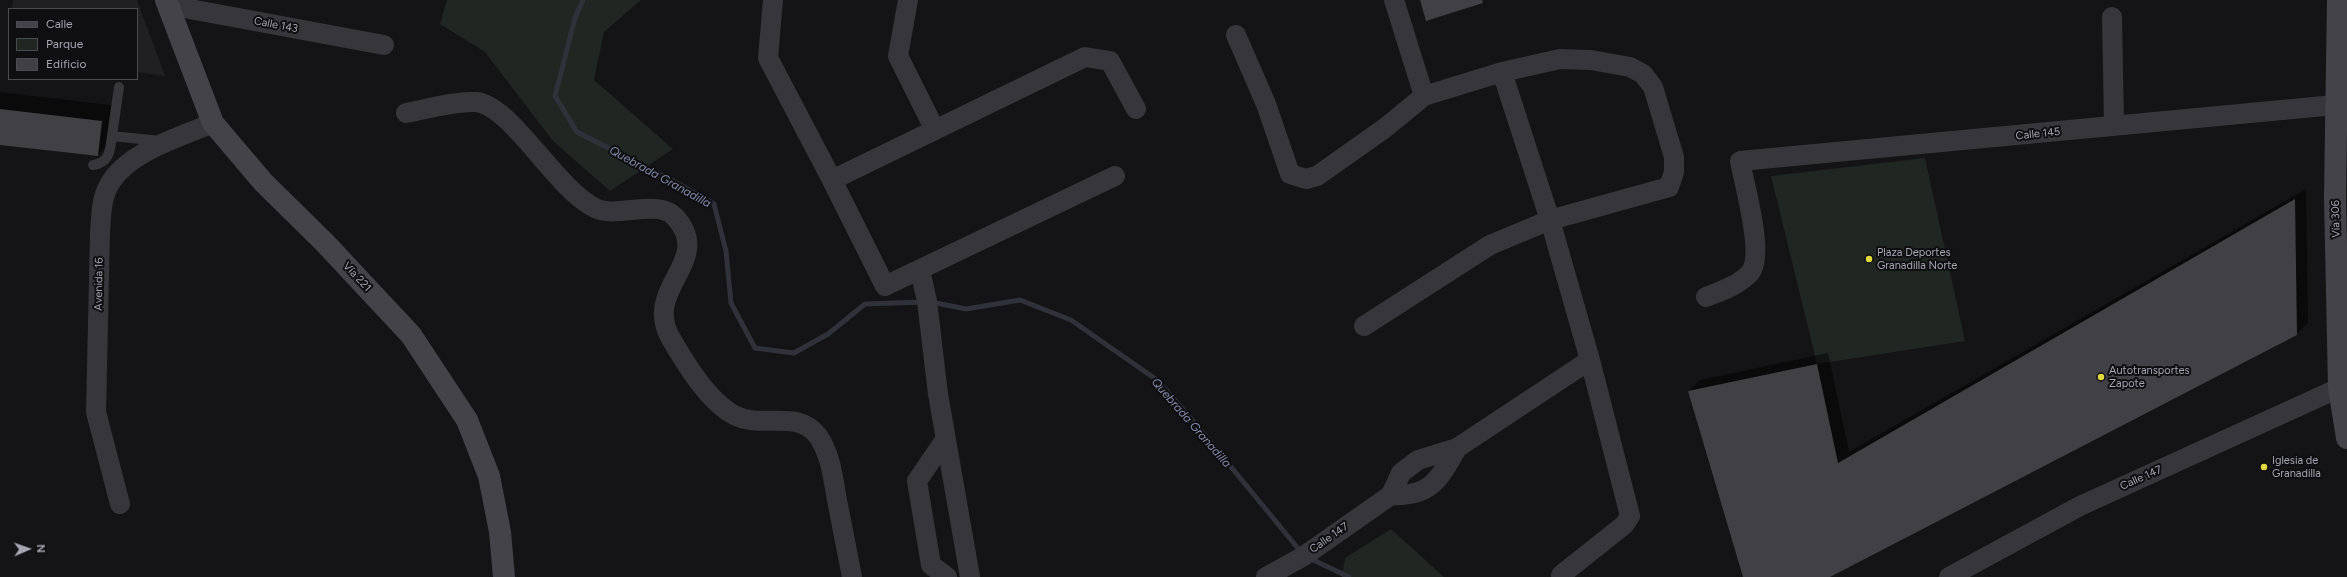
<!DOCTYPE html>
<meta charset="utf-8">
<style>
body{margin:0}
#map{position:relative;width:2347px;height:577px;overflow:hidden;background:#141315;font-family:Figtree,sans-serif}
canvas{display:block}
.legend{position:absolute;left:8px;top:8px;width:130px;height:72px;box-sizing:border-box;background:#0f0e10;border:1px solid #4b4b52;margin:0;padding:5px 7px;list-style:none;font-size:12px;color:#a6a6b4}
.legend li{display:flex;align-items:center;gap:8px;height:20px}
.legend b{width:20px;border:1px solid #4b4b52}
.north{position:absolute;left:8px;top:529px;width:40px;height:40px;-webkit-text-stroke:3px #0f0e10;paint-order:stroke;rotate:88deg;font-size:11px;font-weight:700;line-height:16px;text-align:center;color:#a6a6b4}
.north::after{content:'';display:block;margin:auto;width:14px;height:18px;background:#a6a6b4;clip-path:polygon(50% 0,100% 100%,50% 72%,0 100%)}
</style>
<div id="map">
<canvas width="2347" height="577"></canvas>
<ul class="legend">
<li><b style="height:5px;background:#434349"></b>Calle</li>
<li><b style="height:11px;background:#202723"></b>Parque</li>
<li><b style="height:11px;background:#404045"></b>Edificio</li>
</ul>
<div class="north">N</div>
</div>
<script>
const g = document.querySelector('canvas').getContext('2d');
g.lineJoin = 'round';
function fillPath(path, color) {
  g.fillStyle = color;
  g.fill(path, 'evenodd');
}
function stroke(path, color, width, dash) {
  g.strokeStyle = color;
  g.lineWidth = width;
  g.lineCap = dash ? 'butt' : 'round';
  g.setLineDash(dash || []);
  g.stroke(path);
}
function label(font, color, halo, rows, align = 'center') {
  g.font = font + ' Figtree,sans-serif';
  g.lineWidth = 4;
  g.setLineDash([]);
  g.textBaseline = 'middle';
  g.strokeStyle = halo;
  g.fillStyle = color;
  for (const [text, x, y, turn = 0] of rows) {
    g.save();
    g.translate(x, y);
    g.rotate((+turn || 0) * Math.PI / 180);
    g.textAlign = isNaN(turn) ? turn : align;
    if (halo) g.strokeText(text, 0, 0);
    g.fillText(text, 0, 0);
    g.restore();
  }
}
const built = new Path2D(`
 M13,0H137L165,76L137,72V9H12Z`);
const green = new Path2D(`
 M447,0H641L604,32L594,80L673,149L610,191L553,141L485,52L440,24Z
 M1925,158L1965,341L1817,364L1771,176Z
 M1391,529L1444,577H1342L1345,558Z`);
const shadow = new Path2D(`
 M0,92L117,106L113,139L98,155L0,144Z
 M2306,189L2308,323L2296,334L1828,577H1744L1689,391L1700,380L1828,353L1849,452Z`);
const stream = new Path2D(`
 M583,0L575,18L555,96L577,132L675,182L714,204L726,251L731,303L755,348L794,353L828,334L865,304L923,302
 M931,302L966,309L1020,300L1071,320L1157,380L1199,428L1301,552
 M1309,558L1349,577`);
const building = new Path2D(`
 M1420,0H1482L1483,3L1426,21Z
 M0,109L102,121L98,156L0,145Z
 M2295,199L2297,335L1830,577H1743L1688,391L1817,364L1838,463Z`);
const lane = new Path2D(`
 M112,136L119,87
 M93,165C110,163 110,150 112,136L160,141`);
const street = new Path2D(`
 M773,0L768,58L832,180L885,286L1115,176
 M908,0L898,56L935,130
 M1394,0L1424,96
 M168,5L384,45
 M2112,17L2114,125
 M1236,35L1266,104L1290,174L1306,179L1317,176L1385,128L1424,96L1502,72L1560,59L1591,60L1630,67L1643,74L1653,87L1674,157V172L1669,187L1550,220L1490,245L1364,326
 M1502,72L1550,220L1590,360L1630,516L1624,525L1561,575
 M406,113C428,109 453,101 476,102C511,105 556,189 595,208C617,219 657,198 675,217C715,261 643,287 670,337C685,363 708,401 734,415C763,430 797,408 818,436C831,455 833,478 837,500C842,526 847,551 852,577
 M832,180L1085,57L1110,61L1136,109
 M920,270L927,301L938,394L970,577
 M1706,297C1721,291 1737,286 1749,274C1766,258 1744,184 1740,161L2335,105
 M945,440L917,481L931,565L947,577
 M1391,495L1401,473L1418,460L1457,448L1590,360
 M1391,495C1430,497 1439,480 1457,448
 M120,504L96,412L100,233C101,218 101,199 109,185C127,152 180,137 213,123
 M1266,577L1304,556L1391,495
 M1949,577L2080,506L2339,388`);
const secondary = new Path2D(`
 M166,0L213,123L263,182L325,243L411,335L467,420L489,476L500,532L504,577
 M2338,0L2335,197L2339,388L2347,438`);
const markers = [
 [1869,259,4,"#e1da3f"],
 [2101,377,4,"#e1da3f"],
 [2264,467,4,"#e1da3f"]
];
const streetNames = [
 ["Calle 143",276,25,11],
 ["Calle 145",2038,134,-6],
 ["Vía 306",2336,219,-91],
 ["Vía 221",357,277,47],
 ["Avenida 16",99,284,-89],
 ["Calle 147",2141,478,-24],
 ["Calle 147",1329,538,-35]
];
const poiNames = [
 ["Plaza Deportes",1877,253],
 ["Granadilla Norte",1877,266],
 ["Autotransportes",2109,371],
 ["Zapote",2109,384],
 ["Iglesia de",2272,461],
 ["Granadilla",2272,474]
];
const waterNames = [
 ["Quebrada Granadilla",660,177,29],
 ["Quebrada Granadilla",1191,423,49]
];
fillPath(built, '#202022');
fillPath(green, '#202723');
fillPath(shadow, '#0007');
stroke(stream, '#2f323b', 5);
fillPath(building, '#404045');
stroke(lane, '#37373b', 10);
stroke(street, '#37373b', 20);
stroke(secondary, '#434349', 22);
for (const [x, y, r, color] of markers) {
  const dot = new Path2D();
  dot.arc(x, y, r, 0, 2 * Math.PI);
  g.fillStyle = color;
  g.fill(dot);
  stroke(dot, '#0f0e10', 1.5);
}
label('11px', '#a6a6b4', '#0f0e10', streetNames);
label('11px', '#a6a6b4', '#0f0e10', poiNames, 'left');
label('italic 12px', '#808bac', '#0f0e10', waterNames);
</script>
